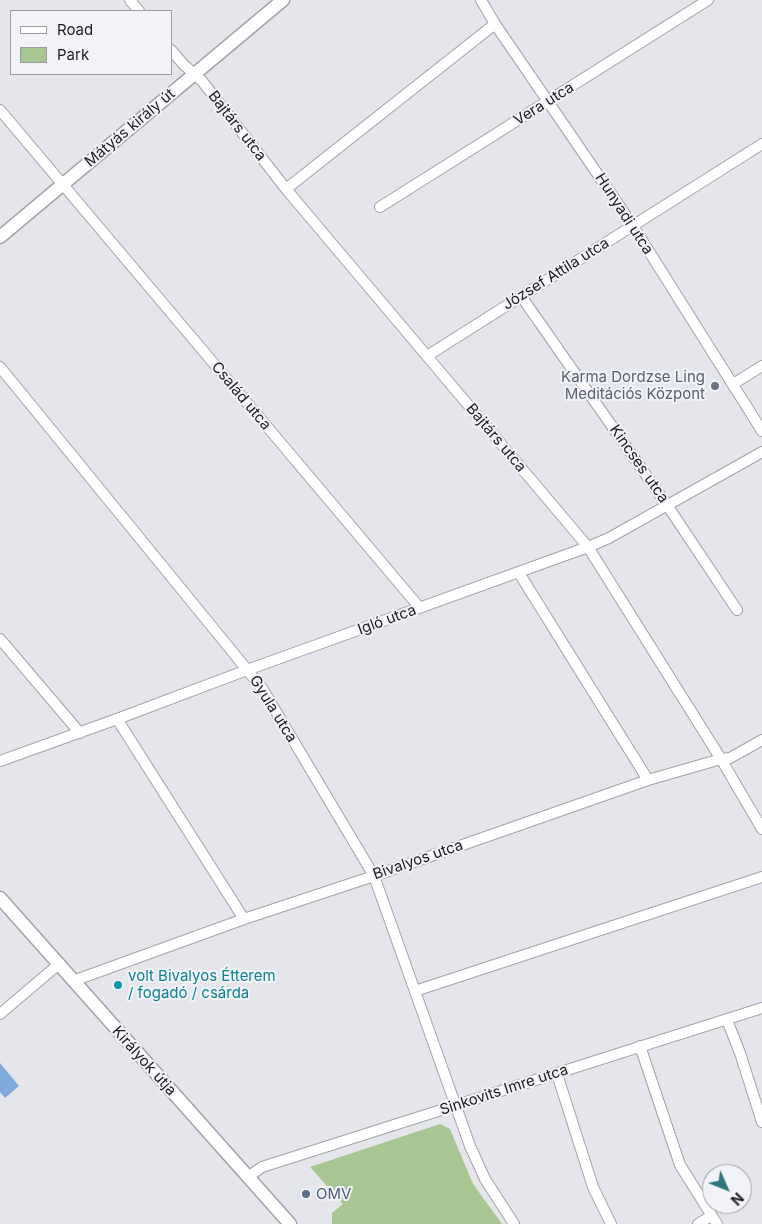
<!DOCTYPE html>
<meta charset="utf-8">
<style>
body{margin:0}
#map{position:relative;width:762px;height:1224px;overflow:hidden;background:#e5e6eb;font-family:Inter,sans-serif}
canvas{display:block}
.legend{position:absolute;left:10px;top:10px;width:162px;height:65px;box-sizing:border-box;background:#f2f3f8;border:1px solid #9d9da1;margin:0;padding:6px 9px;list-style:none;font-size:15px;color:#1d1d1f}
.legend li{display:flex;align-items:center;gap:10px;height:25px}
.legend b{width:25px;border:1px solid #9d9da1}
.north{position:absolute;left:702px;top:1164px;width:50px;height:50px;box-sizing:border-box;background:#f2f3f8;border:1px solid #9d9da1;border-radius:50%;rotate:134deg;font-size:14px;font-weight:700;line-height:20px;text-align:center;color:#1d1d1f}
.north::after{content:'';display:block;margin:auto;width:18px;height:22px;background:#2d767c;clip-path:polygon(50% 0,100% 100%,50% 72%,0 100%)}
</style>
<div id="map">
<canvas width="762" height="1224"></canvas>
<ul class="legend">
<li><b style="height:6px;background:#fff"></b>Road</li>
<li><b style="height:14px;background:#a8c692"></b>Park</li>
</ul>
<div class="north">N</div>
</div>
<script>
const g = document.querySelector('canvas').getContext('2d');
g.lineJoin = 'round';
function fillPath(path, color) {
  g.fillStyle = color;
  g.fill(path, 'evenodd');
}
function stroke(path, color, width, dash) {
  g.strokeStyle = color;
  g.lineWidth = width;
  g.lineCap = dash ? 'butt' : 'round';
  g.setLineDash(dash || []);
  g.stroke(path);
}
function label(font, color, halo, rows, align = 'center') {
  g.font = font + ' Inter,sans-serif';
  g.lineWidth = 4;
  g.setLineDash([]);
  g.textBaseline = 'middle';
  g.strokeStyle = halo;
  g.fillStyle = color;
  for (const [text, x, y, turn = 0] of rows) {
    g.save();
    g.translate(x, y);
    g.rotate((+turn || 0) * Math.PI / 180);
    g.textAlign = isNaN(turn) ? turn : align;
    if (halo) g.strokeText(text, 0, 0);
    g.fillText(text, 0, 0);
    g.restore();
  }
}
const green = new Path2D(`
 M440,1124L450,1129L473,1184L502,1224H332V1213L343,1204L310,1167Z`);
const water = new Path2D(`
 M0,1063L19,1086L5,1098L0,1092Z`);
const minor = new Path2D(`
 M130,0L139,11
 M481,0L495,24L633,226L762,431
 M171,50L184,65L202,81L286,189L588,547L721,759L762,829
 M0,110L420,608
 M286,189L495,24
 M380,207L708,0
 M521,296L667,505L737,610
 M427,356L762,144
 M0,367L262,688L374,876L470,1146L485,1179L514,1224
 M733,384L762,366
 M519,573L648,780
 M0,639L80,733
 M117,719L244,919
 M0,761L117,719L247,670L588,547L609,538L762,452
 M73,981L244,919L374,876L648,780L721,759L730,758L762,740
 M415,991L762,877
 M0,1014L59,964
 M727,1020L740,1053L762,1122
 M640,1046L680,1165L717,1224
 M557,1074L593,1187L611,1224
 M248,1177L262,1167L762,1008
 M698,1224L711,1216`);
const tertiary = new Path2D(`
 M0,237L283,0
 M0,898L290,1224`);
const markers = [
 [715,386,5,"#6b7280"],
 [118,985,5,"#0f9aa8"],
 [306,1194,5,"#5c6f8a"]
];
const streetNames = [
 ["Vera utca",544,104,-32],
 ["Bajtárs utca",237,126,52],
 ["Mátyás király út",130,128,-40],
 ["Hunyadi utca",624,214,57],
 ["József Attila utca",556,274,-32],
 ["Család utca",241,396,50],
 ["Bajtárs utca",496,438,50],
 ["Kincses utca",639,464,55],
 ["Igló utca",387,620,-20],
 ["Gyula utca",273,709,58],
 ["Bivalyos utca",418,860,-19],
 ["Királyok útja",144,1061,48],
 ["Sinkovits Imre utca",504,1090,-18]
];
const worshipNames = [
 ["Karma Dordzse Ling",705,377],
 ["Meditációs Központ",705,394]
];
const cultureNames = [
 ["volt Bivalyos Étterem",128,976],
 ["/ fogadó / csárda",128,993]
];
const serviceNames = [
 ["OMV",316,1194]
];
fillPath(green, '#a8c692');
fillPath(water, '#7eabdb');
stroke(minor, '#a1a3a7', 12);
stroke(tertiary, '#a1a3a7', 15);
stroke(minor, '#fff', 10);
stroke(tertiary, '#fff', 12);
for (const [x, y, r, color] of markers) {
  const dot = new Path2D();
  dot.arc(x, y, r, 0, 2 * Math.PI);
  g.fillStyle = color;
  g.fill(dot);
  stroke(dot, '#f2f3f8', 2);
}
label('15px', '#1d1d1f', '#f2f3f8', streetNames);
label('15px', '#5b616d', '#f2f3f8', worshipNames, 'right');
label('15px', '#0d838f', '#f2f3f8', cultureNames, 'left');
label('15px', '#4e5e75', '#f2f3f8', serviceNames, 'left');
</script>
